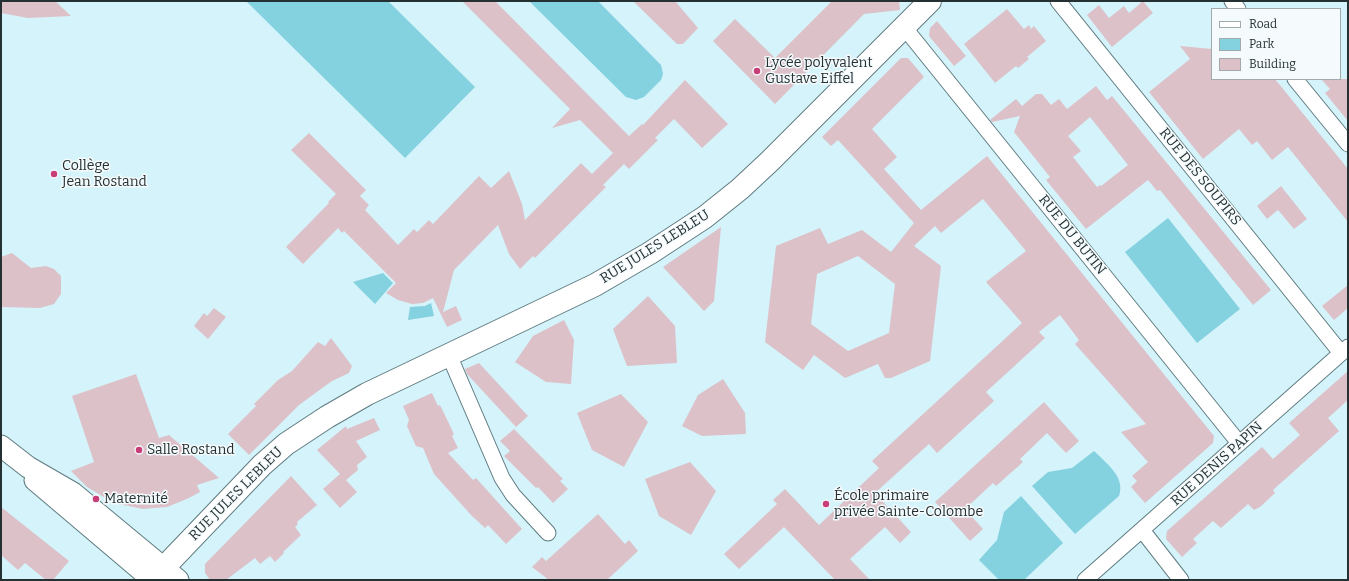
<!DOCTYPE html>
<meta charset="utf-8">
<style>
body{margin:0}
#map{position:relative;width:1349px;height:581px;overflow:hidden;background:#d4f3fa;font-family:Bitter,serif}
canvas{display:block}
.frame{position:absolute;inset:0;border:2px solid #243032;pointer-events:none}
.legend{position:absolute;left:1211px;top:8px;width:130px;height:72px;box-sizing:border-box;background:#f5fbfd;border:1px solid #a1aaac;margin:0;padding:5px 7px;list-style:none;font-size:12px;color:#243032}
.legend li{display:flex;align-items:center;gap:8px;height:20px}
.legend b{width:20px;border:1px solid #a1aaac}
</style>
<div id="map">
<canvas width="1349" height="581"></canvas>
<div class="frame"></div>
<ul class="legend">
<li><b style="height:5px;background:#fff"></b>Road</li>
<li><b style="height:11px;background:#84d1df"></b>Park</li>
<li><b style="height:11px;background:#ddc1c9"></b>Building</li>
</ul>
</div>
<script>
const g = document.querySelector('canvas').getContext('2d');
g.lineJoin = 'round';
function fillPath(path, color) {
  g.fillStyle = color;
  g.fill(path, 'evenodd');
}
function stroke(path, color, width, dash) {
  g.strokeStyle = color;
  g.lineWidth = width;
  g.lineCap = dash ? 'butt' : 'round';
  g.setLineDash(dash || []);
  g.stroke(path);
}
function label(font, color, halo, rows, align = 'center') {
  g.font = font + ' Bitter,serif';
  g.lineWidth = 3;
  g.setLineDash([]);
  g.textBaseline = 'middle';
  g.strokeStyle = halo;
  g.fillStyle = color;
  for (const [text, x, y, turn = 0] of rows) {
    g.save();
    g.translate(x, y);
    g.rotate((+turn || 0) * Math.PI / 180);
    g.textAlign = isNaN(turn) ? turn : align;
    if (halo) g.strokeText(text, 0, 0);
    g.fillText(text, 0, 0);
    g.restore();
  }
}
const green = new Path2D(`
 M246,1H388L475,87L405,158Z
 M529,1H598L661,65L663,74L661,80L644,97L636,100L626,97Z
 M1168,218L1240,309L1197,343L1125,252Z
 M383,273L393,283L375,304L353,282Z
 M431,303L434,316L408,320L410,307L425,306Z
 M1094,451C1106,463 1126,477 1119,496L1075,534L1032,486L1048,472L1072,468Z
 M1021,496L1063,543L1024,580H999L979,560L997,540L1004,512Z`);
const building = new Path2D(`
 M1,1H55L71,16L28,18L6,14L1,13Z
 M462,1H495L629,136L642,124L643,125L685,80L728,124L702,148L674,119L655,138L658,140L629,169L624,164L603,185L606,187L535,258L533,256L520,269L509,254L498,225L454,270L443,312L456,306L462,320L447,327L433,298L423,303L412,304L398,300L386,293L396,283L344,231L342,233L338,228L303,264L286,247L329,203L328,202L336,194L291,150L309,133L366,190L360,196L369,205L365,210L398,245L414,229L417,232L429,220L433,224L479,176L491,188L509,171L522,204L525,220L581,163L592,174L613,153L580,120L552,128L570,109Z
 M633,1H675L698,28L683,44H677Z
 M832,1H899L900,10L864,14L775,104L713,41L735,19L775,58Z
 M1143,1L1153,13L1112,47L1087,15L1099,5L1109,18L1124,6L1129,13Z
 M1007,9L1024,29L1029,25L1031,29L1034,26L1046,41L1027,57L1029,59L1018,68L1016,66L995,83L964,44Z
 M937,21L966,56L954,66L929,36L930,28Z
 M1180,46L1212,49V79H1275L1348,169V222L1288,147L1272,160L1257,141L1252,145L1239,129L1203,159L1149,92L1190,59Z
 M901,58H908L924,77L872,129L897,157L884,169L921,210L987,156L1214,436L1213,443L1145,503L1131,487L1137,481L1132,476L1148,462L1121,432L1146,424L1075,344L1079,340L1060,315L1039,332L1045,338L986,392L994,401L937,453L929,444L875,493L911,532L900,543L885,527L850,559L870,580H835L784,527L739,569L724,554L777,504L773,500L785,489L819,525L879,468L872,461L1022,323L986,282L1026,251L983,199L941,233L935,226L914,246L941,266L930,361L891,378H885L878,364L845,378L814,355L803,370L765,342L776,246L820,228L828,244L862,230L891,252L914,223L838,140L831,146L822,137ZM858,256L895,284L889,333L848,351L811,324L817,274Z
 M1321,79H1348V121L1325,93L1330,89Z
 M1096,86L1107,100L1112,96L1271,290L1253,305L1160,190L1157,191L1148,180L1086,229L1046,180L1050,177L1014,132L1020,116L992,122L990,120L1016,99L1022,106L1036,94H1042L1051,105L1059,99L1067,109ZM1090,117L1128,165L1101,186L1100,185L1097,187L1073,157L1081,151L1068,136Z
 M1281,186L1307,219L1294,229L1278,210L1267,219L1257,206Z
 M721,227L714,301L704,311L663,267Z
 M12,253L31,268L46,266L54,269L61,276V294L54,304L40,308L1,307V257Z
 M1348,285V308L1334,320L1322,306Z
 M648,296L675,326L677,363L627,366L613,329Z
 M214,308L226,317L208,339L194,326L204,313L207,316Z
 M564,320L574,340L571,384L546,382L515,362L533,336Z
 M331,338L352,366L349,373L332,381L299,405L249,455L228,434L256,406L254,404L278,380L292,371L318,342L325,346Z
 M479,363L528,416L516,427L467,374L465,369Z
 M1348,371V400L1328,418L1339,431L1273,490L1275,493L1260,507L1254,510L1248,504L1221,528L1213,521L1193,539L1197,543L1182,557L1166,539L1167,531L1262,447L1273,459L1300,435L1289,423Z
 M136,374L159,438L169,435L219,478L197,485L200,492L189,498L167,507L143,509L114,503L87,487L71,471L94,462L72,396Z
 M723,379L745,413L746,434L702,436L682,426L698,395Z
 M432,393L438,406L440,405L454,434L452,436L458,448L448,453L473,480L476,478L522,529L506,544L488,525L485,528L472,516L434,474L423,448L416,446L407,426L409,420L403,406Z
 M621,394L648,422L624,467L592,450L577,413Z
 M1044,402L1079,441L1066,453L1047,433L1020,459L1023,462L996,486L993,483L965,509L983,529L970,541L935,502Z
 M374,418L380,430L356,441L367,457L357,465L358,470L346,480L357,492L340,508L323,489L340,474L317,450L346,426L347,429Z
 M514,429L563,479L560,481L568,489L553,503L538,487L536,488L504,456L510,451L500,441Z
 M690,462L716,491L691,535L659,516L645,479Z
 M291,476L317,505L297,522L298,524L295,527L301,535L283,552L284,553L275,562L270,556L260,564L255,558L226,580H210L205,573V564Z
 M1,507L69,561L53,580H46L25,563L18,570L1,555Z
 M598,514L625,544L629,540L638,551L607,580H549L532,567L542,557L546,561Z`);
const street = new Path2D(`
 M1058,1L1341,353
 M1232,1L1238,9
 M904,27L1239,443
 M1295,79L1348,144
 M449,355L502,478L513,495L548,533
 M1142,530L1181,580
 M1085,580L1348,347`);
const secondary = new Path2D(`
 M1,446L28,467L73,493L178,580
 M35,480L153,580`);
const primary = new Path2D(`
 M152,580L262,465L286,444L327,417L367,394L595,285L650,253L705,217L740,189L770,161L930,1`);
const markers = [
 [757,71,4,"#c73e78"],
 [54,174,4,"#c73e78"],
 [139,450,4,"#c73e78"],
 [96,499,4,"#c73e78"],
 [826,504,4,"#c73e78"]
];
const poiNames = [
 ["Lycée polyvalent",765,63],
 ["Gustave Eiffel",765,79],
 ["Collège",62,166],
 ["Jean Rostand",62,182],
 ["Salle Rostand",147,450],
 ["École primaire",834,496],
 ["privée Sainte-Colombe",834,512],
 ["Maternité",104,499]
];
const streetNames = [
 ["RUE DES SOUPIRS",1200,177,51],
 ["RUE DU BUTIN",1072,235,51],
 ["RUE JULES LEBLEU",655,247,-32],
 ["RUE DENIS PAPIN",1217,464,-42],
 ["RUE JULES LEBLEU",236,494,-45]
];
fillPath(green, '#84d1df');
fillPath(building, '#ddc1c9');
stroke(street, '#5f7b80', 17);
stroke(secondary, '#5f7b80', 23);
stroke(primary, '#5f7b80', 24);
stroke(street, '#fff', 15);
stroke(secondary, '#fff', 21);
stroke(primary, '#fff', 22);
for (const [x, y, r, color] of markers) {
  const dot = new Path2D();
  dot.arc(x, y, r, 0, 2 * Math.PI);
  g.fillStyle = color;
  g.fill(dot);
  stroke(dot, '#f5fbfd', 1.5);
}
label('14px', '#243032', '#f5fbfd', poiNames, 'left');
label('14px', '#243032', '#f5fbfd', streetNames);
</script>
